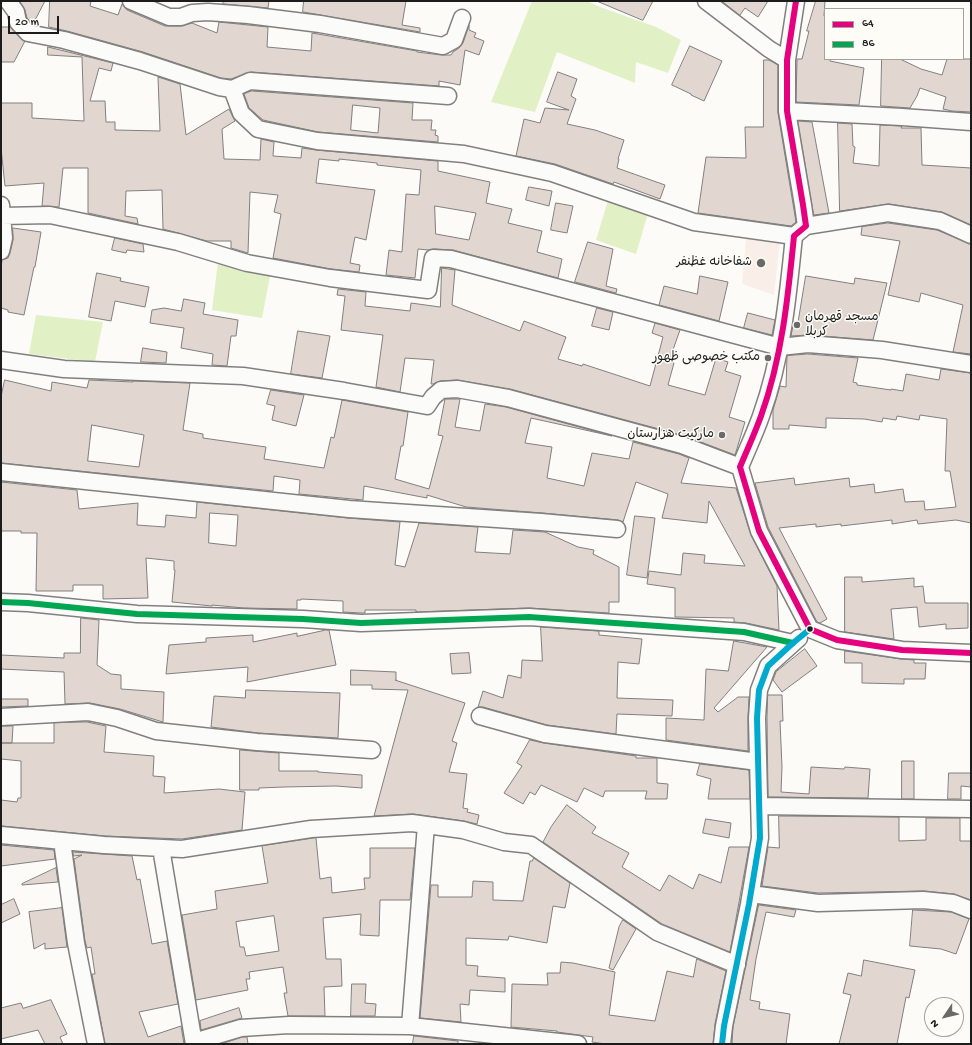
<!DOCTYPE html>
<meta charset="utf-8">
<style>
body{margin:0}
#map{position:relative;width:972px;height:1045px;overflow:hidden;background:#fcfbf8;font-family:"Gochi Hand",sans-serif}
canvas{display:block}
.frame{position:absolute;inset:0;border:2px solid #1c1c1c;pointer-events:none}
.legend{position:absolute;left:824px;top:8px;width:140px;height:52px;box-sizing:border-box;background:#fdfcf7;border:1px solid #a3a29f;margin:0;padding:5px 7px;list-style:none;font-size:12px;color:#1c1c1c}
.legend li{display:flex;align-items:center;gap:8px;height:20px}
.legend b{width:20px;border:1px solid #a3a29f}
.north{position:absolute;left:924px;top:997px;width:40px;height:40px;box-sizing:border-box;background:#fdfcf7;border:1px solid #a3a29f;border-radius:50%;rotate:235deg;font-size:11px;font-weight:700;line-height:16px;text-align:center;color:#1c1c1c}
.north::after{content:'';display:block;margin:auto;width:14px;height:18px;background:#6a6a69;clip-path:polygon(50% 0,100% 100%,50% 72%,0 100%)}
.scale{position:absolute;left:8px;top:16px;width:51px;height:18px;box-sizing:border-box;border:2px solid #1c1c1c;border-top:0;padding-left:5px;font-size:12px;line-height:14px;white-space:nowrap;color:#1c1c1c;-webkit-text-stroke:3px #fdfcf7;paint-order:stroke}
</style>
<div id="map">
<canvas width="972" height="1045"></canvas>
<div class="frame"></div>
<ul class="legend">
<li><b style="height:5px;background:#e5007d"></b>64</li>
<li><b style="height:5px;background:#00a651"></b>86</li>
</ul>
<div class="north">N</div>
<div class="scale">20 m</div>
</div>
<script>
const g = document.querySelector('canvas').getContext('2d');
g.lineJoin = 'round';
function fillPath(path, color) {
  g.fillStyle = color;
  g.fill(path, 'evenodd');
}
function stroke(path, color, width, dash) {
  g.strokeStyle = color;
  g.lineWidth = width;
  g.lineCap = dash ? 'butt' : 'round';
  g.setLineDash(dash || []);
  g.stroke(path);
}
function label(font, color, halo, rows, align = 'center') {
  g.font = font + ' "Gochi Hand","Playpen Sans Arabic",sans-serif';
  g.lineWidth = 3;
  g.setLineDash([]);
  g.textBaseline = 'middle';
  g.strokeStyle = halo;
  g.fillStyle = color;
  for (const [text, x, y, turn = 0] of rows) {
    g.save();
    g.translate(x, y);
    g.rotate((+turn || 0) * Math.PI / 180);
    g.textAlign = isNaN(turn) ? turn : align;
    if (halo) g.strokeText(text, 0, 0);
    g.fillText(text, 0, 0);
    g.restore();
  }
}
const built = new Path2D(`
 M746,237L780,242L774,295L742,284Z`);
const green = new Path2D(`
 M532,1H587L600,7L656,27L681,40L668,73L636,62L635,83L557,52L535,112L491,102Z
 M609,197L649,210L636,254L596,240Z
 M218,262H229L243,272L270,276L262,318L212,310Z
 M36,315L103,322L95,362L29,354Z`);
const building = new Path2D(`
 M20,1H45L33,24L27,18L25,10Z
 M50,1H91L90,6L118,15L122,4L127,10L165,26H181L192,23L217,33L219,22L268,27L267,47L311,51L312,33L417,51V52L441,55H451L453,52L459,48L463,43L469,25V30L476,33L474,37L484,41L479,55L465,50L460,85L439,81V86L251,72L231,79L221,78L143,52L67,31L49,27Z
 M224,1H269L268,8L223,4Z
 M304,1H406L402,25L420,28V32L303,12Z
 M597,1H653L643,20Z
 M722,1H768L758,17L745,8L740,15Z
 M816,1H825L824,16L825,17V59H830V61L864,68L859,105L796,102L797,59H802L809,31H807Z
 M1,27H10L21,39L25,41L14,62H1Z
 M690,46L722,61L704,101L691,95V94L672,85Z
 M48,47L113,63L111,71L99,68L90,101H105L106,122H115V130L160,131L158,77L180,84L186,135L229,109L235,121L222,129L224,159L260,160L261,139L274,142L273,156L301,158L302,148L316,150L438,161V171L490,182L486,203L512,209L508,223L542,231L537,252L562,259L558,278L453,250L434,249L428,250L418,249L415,278L386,275L389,250L402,252L406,194L419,195L421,170L377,165V163L339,159V161L319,159L316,183L375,190L366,240L355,237L350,263L360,265L359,272L331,269L273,258L281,214L274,212L278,195L250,192L248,253L231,248V241H207L163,229L162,190L126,191L125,216L137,218L138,224L88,213V168H63L59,207L42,206L44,183L5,186L1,148V103H32V118L84,121L82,57L48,55ZM435,206L476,213L469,240L436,234Z
 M882,59H900L921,69L942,75L947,59H971V112L952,111L943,109L946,97L920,88L917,96L910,108L881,106Z
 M764,60H769L778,65V113L796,222L791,226L698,213L706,157L746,158L745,127H763Z
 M558,72L577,79L571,96L576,99L567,124L595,130L624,140L618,159H619L617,168L665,185L660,199L614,182L613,184L555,164L516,156L524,119L540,123L545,108L569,110L547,102Z
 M252,91L413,103L412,120H432L431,130H436L435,135L438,136V142L318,132L263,120L249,108L244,94ZM353,105L380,108L378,133L351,130Z
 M798,121L812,122L829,213L814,215Z
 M838,123L852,124L853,146L855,147L853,163L879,166L880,125L902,126L901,128H921L922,165L971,168V225L942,212L889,204L840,211Z
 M529,187L552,191L549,206L526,200Z
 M556,203L573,206L567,233L551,230Z
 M888,223L937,230L971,244V354L953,352L963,305L921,293L919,302L888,295L900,241L861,235L862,227Z
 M13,228L41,232L35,267H34L24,315L8,312V310L1,308V268L2,260L8,258L10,253L13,240Z
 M115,238L143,244L144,252L127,250L126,253L112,250Z
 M588,242L613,249L606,286L617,289L616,293L575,282Z
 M442,268L455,270L452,305L520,331L524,321L566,337L558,359L582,366L583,364L650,386L663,337L652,333L655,323L680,330L669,361L674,363L668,385L705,395L716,358L728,362L725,371L741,376L729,417L745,422L735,455L685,436L510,389L458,380L440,381L433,384H431L434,360L405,358L400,392L376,387L383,335L341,330L345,296L337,295L338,289L366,292L365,306L410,311L411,303L440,307Z
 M97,273L121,278L120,281L149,287L145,307L115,301L111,321L89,317Z
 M700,276L728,282L719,321L659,305L664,286L697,294Z
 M806,276L854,284L855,278L887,283L873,340L809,335L791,336L793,325L797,326Z
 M184,299L205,303L203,314L238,320L236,336H231L227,366L212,365L213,354L181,348L184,328L150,323L152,310L164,308L181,311Z
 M597,308L613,312L609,330L592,326Z
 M748,313L775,320L772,335L744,328Z
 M298,331L330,336L322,378L291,374Z
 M143,348L167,352L166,363L141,362Z
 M808,354L858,358L853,382L857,383V385L891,390V389L903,391L906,374L939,380L941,369L971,373V523L956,520L918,524L917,520L892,524V520L841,526V524L816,527V524L779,528L827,619L820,623L817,622L768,527L755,483L794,478L795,485L849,478L850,487L874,484L875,493L903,489L905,502L924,501L925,510L956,507L950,471H945L947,419L920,415L919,420L897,416L896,420L883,418L882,422L864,419L826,418V428L789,425V429H773V410L780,386L786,387L787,356Z
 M5,380L51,391L52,382L87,388L89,380L133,382V381L190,383L183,430L203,434V438L266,447L264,459L324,468L331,437L334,438L342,400L408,412L403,446H401L395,479L429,489L443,436L438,435L445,399H460L455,427L480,431L485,404L506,407L612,436L531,418L525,443L552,447L547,478L584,486L592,453L629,459L633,442L679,454L689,458L681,483L736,488L751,535L777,586L779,630L746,623L734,622V618L675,617V588L647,584L649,571L681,575L683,553L705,555L704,563L745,566L709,501L707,523L662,518L668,494L636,482L623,522L618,520L542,513L466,507L427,495V498L364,486L363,500L299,494L300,480L274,476L273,491L1,463V397ZM92,425L144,435L139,467L88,461Z
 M271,390L304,395L296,426L272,420L275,406L267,404Z
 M1,482L77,490L79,509L138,503L137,525L165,527L166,515L196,518L197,502L348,518L400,522L395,565L405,567L419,523L478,527L475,552L510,554L513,530L545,532L578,547L594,550L593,554L619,567V602H609V613L529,608L416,612V610H365V613H361L343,612V601L301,599V600H297V609L244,608L212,605V606L172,602L175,570H174V561L146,558L148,598L103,599V585H73V591H36L37,533H21V531H1ZM210,513L238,515L236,546L209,543Z
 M635,516L655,518L647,578L627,575Z
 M845,577H862V582L914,578V587L923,586L925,603H968V628L946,629V624L919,627L917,607L891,609L894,639L845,632Z
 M81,618L99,620L97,665L111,674L121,675V689L164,692L163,722L120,709L90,703L65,704L64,672L1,669V655L64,658V653H80Z
 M541,627L599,631V635L642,639L639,664L618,662L617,698L673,700L672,716L617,714L616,734L547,725L483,707H478L483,691L503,698L508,675L521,678L522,660L542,661Z
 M326,630H329L336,665L247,682L248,667L166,674L169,645L206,642V638L253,635V642L297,633V636Z
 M734,641L767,647L714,708L718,712L738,697H749L748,718V751L666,740V718L704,720L706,669L728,671Z
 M805,649L817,666L782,692L773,680L776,672Z
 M845,651L901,659L914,660V663H926L925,679H904V684L862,683V663H845Z
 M469,653L471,673L452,674L450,654Z
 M351,670L396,672V680H395L465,703L452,741L457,743L449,772L467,774L463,808L468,809L467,812L479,815L477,824L464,821L413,814L374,816L408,690L372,689V685H351Z
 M246,690L340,693L338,738L258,733L211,727L214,696L245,698Z
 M768,695H782L783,721H780L782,767L781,792L809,794L811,767L844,769L845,767L870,769L868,798L768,797L767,718Z
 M1,699H28V706L1,707Z
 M87,722L106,726L104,752L154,756L153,776L165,777L164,793L219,789L245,792L242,830L182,839L105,836L1,826V800L17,802L18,798H21V761L1,759V743H54V723Z
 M1,726H13L12,743H2Z
 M530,740L544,743L636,756V758H657V783L668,784L667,799H645L647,791H605L603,797L584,788L577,802L541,785L535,795L530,792L523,804L504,793L522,766L517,763Z
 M240,750L279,753V771H318V772L362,775V788L336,786L284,787L259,788V790H240Z
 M902,761H914V799H902Z
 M700,764L749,770L750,799H708L711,779L697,775Z
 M949,773H971V787L961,786V799H948Z
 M567,805L596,827L592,833L629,853L622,867L660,891L669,875L693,889L699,874L721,883L729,847H749L730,952L662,924L543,842L551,827Z
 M779,816L899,817V841L926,840V818H960V841H971V900L954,894L924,891L818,893L762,886L768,847L779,848Z
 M706,819L731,823L729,838L703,833Z
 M316,838L320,879L331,877L332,893L365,889L364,878H370V848H415L410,900H380L379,936L360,935L361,914L323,918L326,959H341L342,986L324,987L325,1016H288L284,993H287L283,967L249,972L250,979H246L248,990L196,1000L182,915L217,909L215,891L268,883L262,846ZM274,916L279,951L246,956L244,947H240L236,922Z
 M1,845L54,850L55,859L1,866Z
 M73,852L132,856L137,880L140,879L152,944L167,941L178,1004L139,1012L148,1037L181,1026L184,1044H105L92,974H95L91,947L87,948L85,941L74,859L82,855L74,856Z
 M534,858L570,883L565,908L553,906L547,943L509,936L508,940L466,938V965L478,966L477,976L505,978V992L470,990L469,1005L460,1004L461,1022L420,1018L431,885H438V897H472L473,881L493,882V900L523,901L530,861H532Z
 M56,868L58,882L22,885V884Z
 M14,899L20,914L1,923V905Z
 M759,905L796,910L794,917L766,912L756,959L750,1000L760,1002L759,1009L790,1014L786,1044H732L733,1027Z
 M62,908L67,947L45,949V943L34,949L29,912Z
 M913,910L951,912L969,919L956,954L941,949L910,946Z
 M623,920L636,929L613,970L609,968L619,927Z
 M697,959L726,971L715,1024L713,1044H605L592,1042L593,1037L557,1032V1031L511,1027L512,984L548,985L547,973H560L561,962L573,963L615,972L609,1015L655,1021L667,971L693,977Z
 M864,960L915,970L909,998L906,997L897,1044H839L851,995L843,993L848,973L861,976Z
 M352,984H366L365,1003L376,1004L375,1016H351Z
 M51,1000L67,1034L60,1037L63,1044H45L38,1030L1,1039V1008L21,1003L23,1008Z
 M239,1008L242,1018L201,1030L200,1021Z
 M414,1036L458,1041V1044H413Z
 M243,1037H247L248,1044H221Z`);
const minor = new Path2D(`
 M8,1L16,12L18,22L28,33L64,40L140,61L219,87L232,89L250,81L448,96
 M131,1L169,17H181L192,13L208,12L248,15L320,24L443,46L454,40L462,18
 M706,1L769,49L787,60
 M796,1L787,60V111L803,205L806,226L794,236C788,297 782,358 761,416C755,433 747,450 740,467L759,531L810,629L837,640L902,650L971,653
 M232,89L241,113L258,129L317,141L464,154L552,173L694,222L794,236
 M787,111L902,117L971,122
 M1,205L4,238L1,251
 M2,216L50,215L178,242L247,263L330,278L428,290L433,258L451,259L780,347L808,344L882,350L971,364
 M806,226L888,213L940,221L971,235
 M1,360L64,369L243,376L344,391L427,406L433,397L441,390L457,389L508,398L682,445L740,467
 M1,472L349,509L541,522L617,529
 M1,602L28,603L137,614L303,619L361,623L529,617L744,632L793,643
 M480,716L545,734L758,762
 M1,717L88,712L117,718L156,731L257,742L372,750
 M760,806L971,809
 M1,835L104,845L182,849L311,829L412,823L463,830L504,842L531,845L657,932L737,965
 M62,841L76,943L96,1044
 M161,848L194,1044
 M751,894L818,903L923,900L953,903L971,910
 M410,1026L426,825
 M194,1042L241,1028L289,1025L410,1026L578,1044
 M722,1044L724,1026L749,904L760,838L757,718L759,690L768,666L799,638`);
const bus1 = new Path2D(`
 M796,1L787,60V111L803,205L806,226L794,236C788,297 782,358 761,416C755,433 747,450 740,467L759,531L810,629L837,640L902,650L971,653`);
const bus2 = new Path2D(`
 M1,602L28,603L137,614L303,619L361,623L529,617L744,632L793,643`);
const bus3 = new Path2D(`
 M722,1044L724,1026L749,904L760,838L757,718L759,690L768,666L793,643L810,629`);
const markers = [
 [761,263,5,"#6a6a69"],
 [797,325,4,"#6a6a69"],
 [768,358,4,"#6a6a69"],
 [722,435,4,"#6a6a69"],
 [810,629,3.5,"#1c1c1c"]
];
const poiNames = [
 ["شفاخانه غظنفر",752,263],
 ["مسجد قهرمان",805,318,"left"],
 ["کربلا",805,333,"left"],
 ["مکتب خصوصی ظهور",760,358],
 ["مارکیت هزارستان",714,435]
];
fillPath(built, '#f9efe8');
fillPath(green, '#e2f0c6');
fillPath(building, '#e1d6d0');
stroke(building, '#81807f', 1);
stroke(minor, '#81807f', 19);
stroke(minor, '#fbfbf9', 16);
stroke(bus1, '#e5007d', 6);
stroke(bus2, '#00a651', 6);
stroke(bus3, '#00a9ce', 6);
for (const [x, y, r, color] of markers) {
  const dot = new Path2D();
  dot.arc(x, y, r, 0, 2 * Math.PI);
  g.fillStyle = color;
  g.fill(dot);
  stroke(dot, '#fdfcf7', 1.5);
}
label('13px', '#1c1c1c', '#fdfcf7', poiNames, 'right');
</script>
